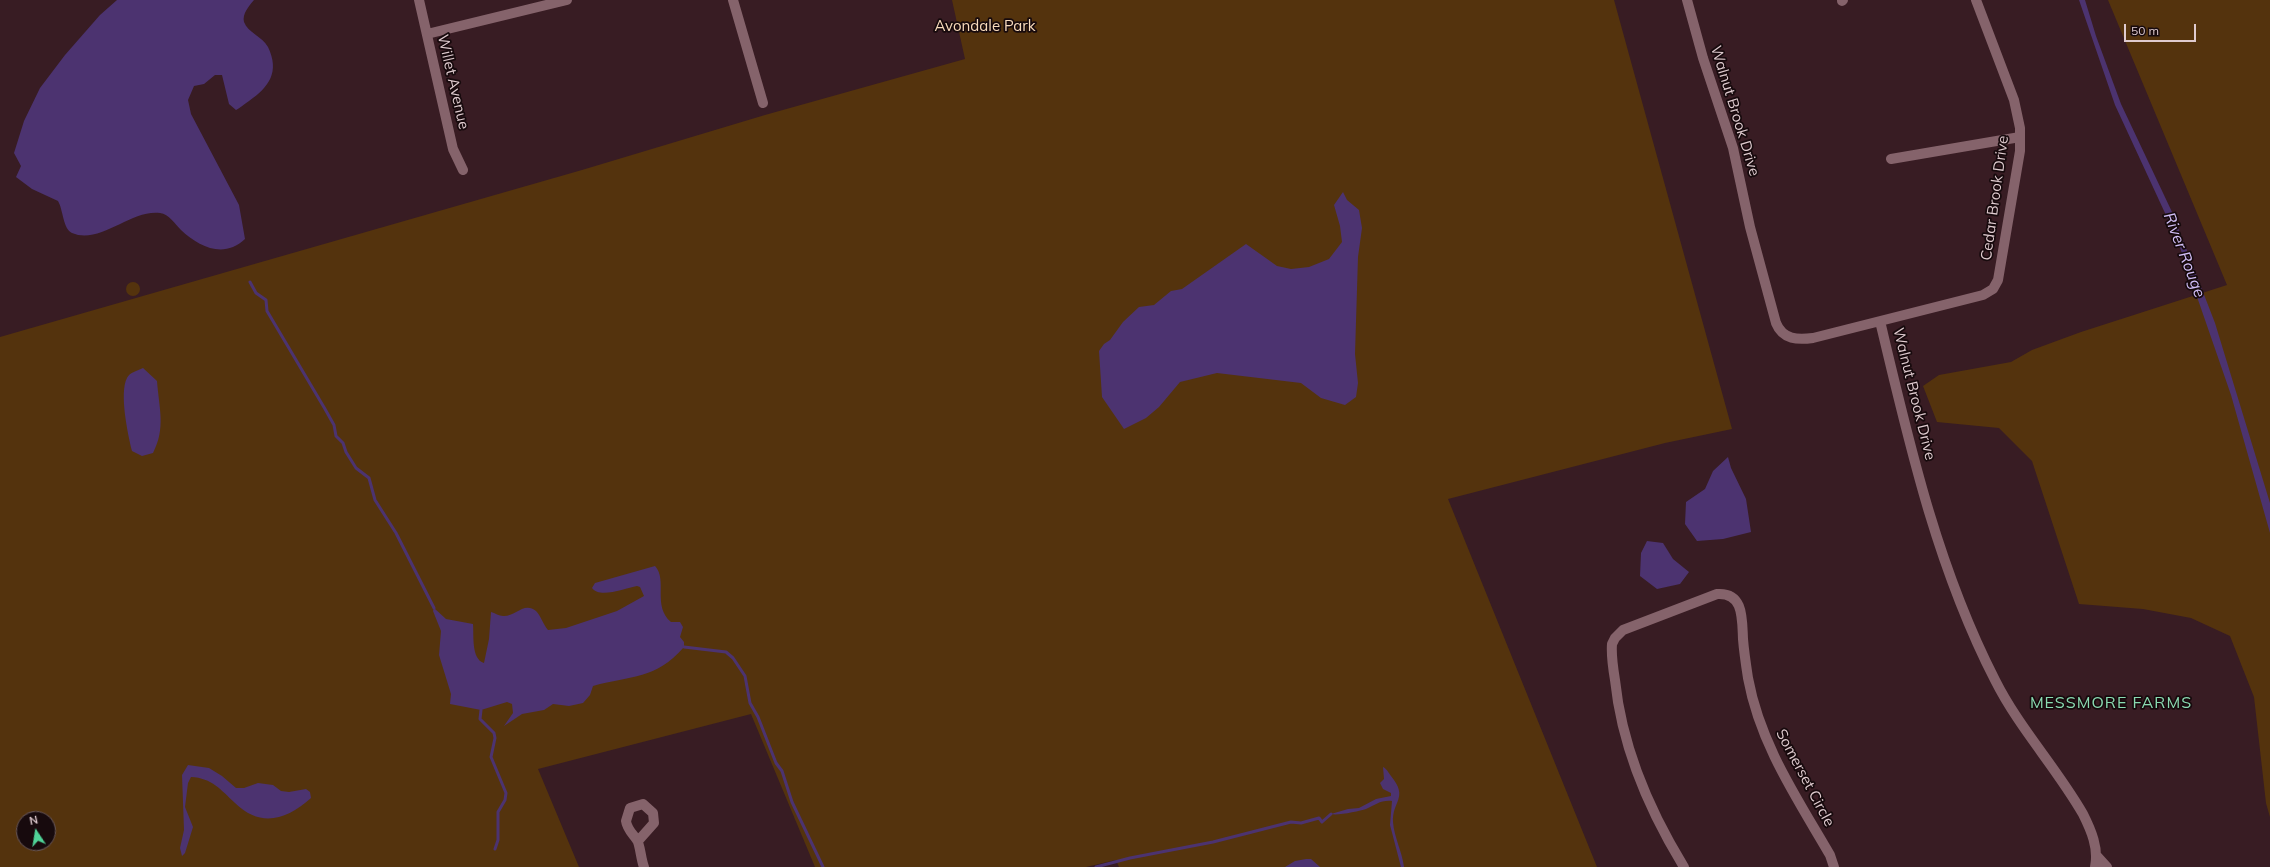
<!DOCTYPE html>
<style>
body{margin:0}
#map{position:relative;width:2270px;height:867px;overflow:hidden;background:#381c23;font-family:Mulish,sans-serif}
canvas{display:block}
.north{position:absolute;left:16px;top:811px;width:40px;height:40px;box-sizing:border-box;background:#170a0d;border:1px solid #67575b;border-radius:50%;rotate:348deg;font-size:11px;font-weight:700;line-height:16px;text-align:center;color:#dfcbcf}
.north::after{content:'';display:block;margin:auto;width:14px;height:18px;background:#50d398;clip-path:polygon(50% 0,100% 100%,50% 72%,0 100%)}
.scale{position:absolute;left:2124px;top:24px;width:72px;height:18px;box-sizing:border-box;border:2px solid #dfcbcf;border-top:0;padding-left:5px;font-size:12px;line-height:14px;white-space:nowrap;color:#dfcbcf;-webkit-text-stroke:3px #170a0d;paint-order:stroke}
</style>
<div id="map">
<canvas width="2270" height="867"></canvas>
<div class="north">N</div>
<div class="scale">50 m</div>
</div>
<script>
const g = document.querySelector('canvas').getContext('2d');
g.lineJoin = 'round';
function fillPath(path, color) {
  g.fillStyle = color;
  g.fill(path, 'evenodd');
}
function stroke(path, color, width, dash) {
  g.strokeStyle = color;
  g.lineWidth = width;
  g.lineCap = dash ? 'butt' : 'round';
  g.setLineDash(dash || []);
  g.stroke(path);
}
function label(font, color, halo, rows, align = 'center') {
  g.font = font + ' Mulish,sans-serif';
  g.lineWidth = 3.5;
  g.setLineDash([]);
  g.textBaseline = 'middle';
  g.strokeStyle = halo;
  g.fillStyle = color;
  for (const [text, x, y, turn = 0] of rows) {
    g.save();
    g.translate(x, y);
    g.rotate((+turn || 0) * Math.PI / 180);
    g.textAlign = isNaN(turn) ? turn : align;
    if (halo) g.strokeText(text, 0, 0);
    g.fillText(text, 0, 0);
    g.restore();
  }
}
const green = new Path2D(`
 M952,0H1614L1732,429L1665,443L1448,499L1597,867H1119L1116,860L1086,867H815L751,714L538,769L579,867H0V337L582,170L765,115L965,59ZM24,819H48V843H24Z
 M2108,0H2270V817L2266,803L2254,697L2230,636L2191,618L2143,609L2079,604L2032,461L1999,428L1937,422L1923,386L1939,375L2011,362L2032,350L2081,332L2227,285Z
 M126 289a7 7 0 1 1 14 0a7 7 0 1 1-14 0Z`);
const water = new Path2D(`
 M117,0H254C249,6 242,14 244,22C248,33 262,36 268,47C280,72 269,87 249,101C244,104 240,108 236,110L229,104L222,75H215L204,84L194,86L188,100L191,114L239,205L245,239C224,259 199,247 181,230C175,224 169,214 160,213C131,209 100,245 72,233C63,229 63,209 58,201L32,189L16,177L21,166L14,153L24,121L40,88L65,55L100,15Z
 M2079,0H2085L2096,36L2121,104L2172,212L2215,323L2270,503V533L2231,395L2177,239L2115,105Z
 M1343,192L1347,200L1359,210L1362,228L1358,257L1355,354L1358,383L1356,397L1345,405L1321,398L1301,383L1217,373L1180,382L1159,407L1146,418L1124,429L1102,397L1099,351L1104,344L1110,340L1123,322L1139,307L1154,305L1171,291L1182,289L1246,244L1277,266L1291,269L1309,267L1329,259L1342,242L1340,226L1334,205Z
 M143,368L157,381C159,408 166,428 153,453L142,456L132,451C128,435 119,393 127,378C130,372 137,371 143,368Z
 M1728,457L1731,468L1746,499L1751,532L1723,539L1697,541L1685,524L1686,502L1705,489L1713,471Z
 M1647,541L1663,543L1673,559L1689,572L1680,584L1657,589L1640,576L1641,553Z
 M655,566C668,580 652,606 671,622H680L683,627L680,637L684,642V647C655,680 632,675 593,686L590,695L583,703L569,706L553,704L544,710L522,714L504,726L513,713L512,704L507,702L481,710L450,704L451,694L439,655L441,631L433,611L434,608L446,619L473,624C474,635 471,659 484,663L489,639L491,612C495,613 499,616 503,616C515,617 524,601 536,611C541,616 543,624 548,630L566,628L617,611L644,596L640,587L637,586C625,588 600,599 592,588L595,583Z
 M188,765L209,768L222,776L236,788H244L258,783L273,785L281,791L289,792L306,789L310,792L311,798C286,820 261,828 235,803C221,790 212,778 191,777L188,783L185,807L193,827L185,853L182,856L180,848L184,830L182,775Z
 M1383,767C1387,769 1388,772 1391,776C1409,798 1392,801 1393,822C1394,837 1402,851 1404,867H1401L1390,825L1392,801C1380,800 1376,805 1366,809C1360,811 1337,816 1331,814L1348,809L1359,808L1376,799L1391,796V793L1383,789L1380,783L1384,779Z
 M1306,859H1311L1320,867H1285L1295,861Z`);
const stream = new Path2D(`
 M250,282L256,293L266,300L267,311L325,409L334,425L336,436L343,443L346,452L356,468L369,478L375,500L396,533L434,608
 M684,647L726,652L733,658L745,676L750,703L758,717L776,763L782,771L792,802L823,867
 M481,710L480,719L494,733L495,738L491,757L506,793L505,800L498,812V840L495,849
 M1096,867L1130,858L1213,842L1291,822L1301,823L1319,818L1322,822L1331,814`);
const minor = new Path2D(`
 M419,0L453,149L463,170
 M733,0L763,103
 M1687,0L1703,58L1733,148L1750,227L1776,323C1783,340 1798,340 1813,338L1983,295L1993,289L1998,280L2020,151V128L2014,100L1976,0
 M1842,1L1843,0
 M427,34L567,0
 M1891,159L2020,137
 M1880,321C1909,443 1937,567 1995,680C2019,728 2056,767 2083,814C2091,830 2099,848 2095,867
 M638,841L654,823L653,813L643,804L630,808L626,821C627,829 632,833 637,840C640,844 641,860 644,867
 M2097,856L2107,867
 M1684,867C1649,810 1622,748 1615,680C1613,668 1611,656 1612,644L1615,638L1623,630L1717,594C1744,592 1742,619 1743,639C1744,652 1746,665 1748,678C1760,744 1797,798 1830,855L1834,867`);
const parkNames = [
 ["Avondale Park",985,26]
];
const streetNames = [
 ["Willet Avenue",453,82,77],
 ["Walnut Brook Drive",1735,111,73],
 ["Cedar Brook Drive",1995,198,-82],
 ["Walnut Brook Drive",1914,394,76],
 ["Somerset Circle",1805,778,62]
];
const waterNames = [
 ["River Rouge",2184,255,69]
];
const neighbourhoodNames = [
 ["MESSMORE FARMS",2111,703]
];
fillPath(green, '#54330d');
fillPath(water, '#4c3370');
stroke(stream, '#4c3370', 3);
stroke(minor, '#85636b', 10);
label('15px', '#f9dbbc', '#170a0d', parkNames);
label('15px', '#dfcbcf', '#170a0d', streetNames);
label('italic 16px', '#d1bef6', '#170a0d', waterNames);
g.letterSpacing = '1px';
label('16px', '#8adbb1', '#170a0d', neighbourhoodNames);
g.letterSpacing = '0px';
</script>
